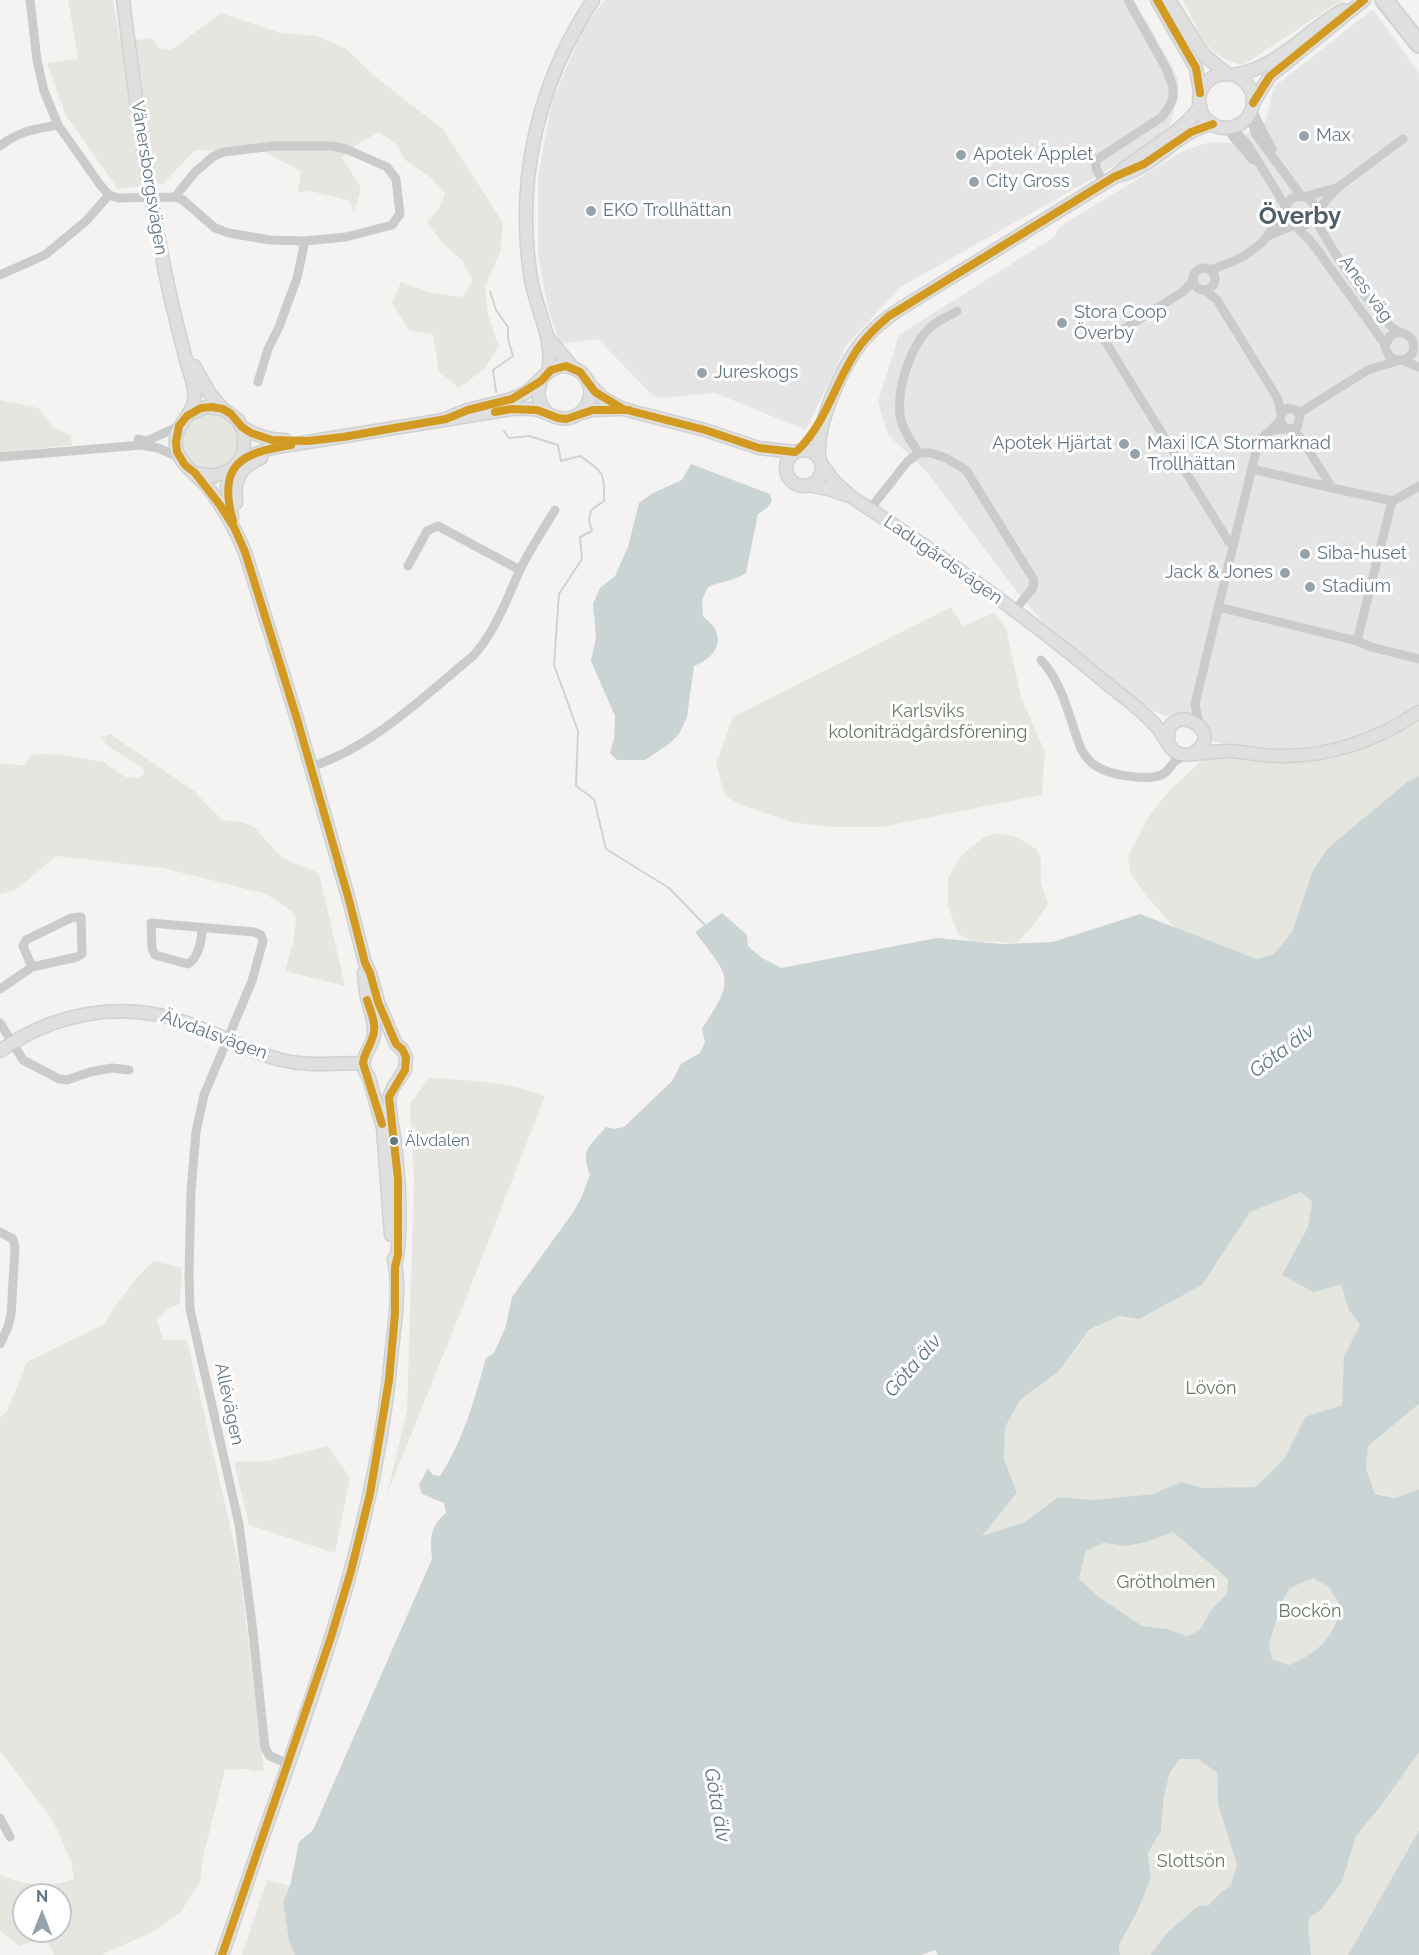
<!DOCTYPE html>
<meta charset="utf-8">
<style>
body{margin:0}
#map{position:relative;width:1419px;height:1955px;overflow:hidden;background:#f4f3f1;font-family:Raleway,sans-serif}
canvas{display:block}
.north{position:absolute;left:12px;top:1883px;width:60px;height:60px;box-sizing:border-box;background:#fff;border:2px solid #c0c9cd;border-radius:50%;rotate:0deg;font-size:16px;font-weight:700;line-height:24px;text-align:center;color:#627783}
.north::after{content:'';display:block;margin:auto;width:21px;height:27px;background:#95a2aa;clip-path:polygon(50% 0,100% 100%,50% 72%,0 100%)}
</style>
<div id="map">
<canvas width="1419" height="1955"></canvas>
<div class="north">N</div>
</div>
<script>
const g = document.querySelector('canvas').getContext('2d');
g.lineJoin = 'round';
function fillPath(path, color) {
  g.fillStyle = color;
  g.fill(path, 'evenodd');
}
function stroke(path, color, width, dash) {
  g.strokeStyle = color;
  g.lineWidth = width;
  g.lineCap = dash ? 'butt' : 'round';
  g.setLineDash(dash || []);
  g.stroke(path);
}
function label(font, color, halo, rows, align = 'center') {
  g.font = font + ' Raleway,sans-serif';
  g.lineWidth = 6;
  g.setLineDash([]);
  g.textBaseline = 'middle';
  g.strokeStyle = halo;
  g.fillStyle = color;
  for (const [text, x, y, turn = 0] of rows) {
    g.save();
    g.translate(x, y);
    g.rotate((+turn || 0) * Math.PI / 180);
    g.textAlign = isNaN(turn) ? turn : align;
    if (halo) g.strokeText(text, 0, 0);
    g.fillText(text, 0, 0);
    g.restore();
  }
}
const built = new Path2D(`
 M605,0H1134L1172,66L1178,80V96L1169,128L1116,165L899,288L846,346L806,430L715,393L660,398L652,395L598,339L560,344L548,308L538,254V177L552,102L584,27Z
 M1373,9L1419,73V706L1388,727L1337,743L1290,749L1244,747L1206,740L1175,719L1153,711L1138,702L1042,621L1017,592L926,471L888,435L878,402L899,335L1054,237L1059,227L1183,151L1210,142L1231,143L1265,123L1274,87Z`);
const green = new Path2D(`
 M68,0H113L120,42L152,38L159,48L171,50L221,13L280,33L316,36L345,48L378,79L443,129L503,223L500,252L485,287L488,315L499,347L484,369L459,388L439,372L433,334L409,330L392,303L401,282L430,293L463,297L472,280L462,260L443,244L427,222L440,207L445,193L431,178L405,160L395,143L379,132L354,146L342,157L361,188L354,213L348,200L310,191L298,193L301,171L262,151L195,150L163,184L118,189L66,116L47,63L78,59Z
 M1183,0H1342L1243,65C1204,57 1199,30 1183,0Z
 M0,400L38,408L53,427L71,436L72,445L0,453Z
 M181 442a29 29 0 1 1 58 0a29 29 0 1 1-58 0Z
 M951,607L963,626L994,613L1006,628L1021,697L1045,752L1042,795L881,827H830L791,822L741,805L725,796L716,764L733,717Z
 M1419,718V776L1407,782L1328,848L1313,870L1292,932L1274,954L1257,959L1176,929L1147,897L1131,874L1128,857L1149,816L1169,791L1201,761L1221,758L1309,762L1337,756L1370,744Z
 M110,734L194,791L222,820L241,822L254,827L282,858L319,873L345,986L285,971L294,939L296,919L293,912L266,894L163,868L56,856L16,890L0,894V764L25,765L30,756L39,754L65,755L103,762L125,777L138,778L144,774L143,768L108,746L101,738Z
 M997,833L1017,837L1036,849L1041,859V883L1048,904L1033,926L1017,943L972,941L958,934L948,905V878L962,855L984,837Z
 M429,1078C468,1080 508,1082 545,1096L461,1311L387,1494L407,1410L414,1182L410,1104Z
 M1301,1192L1312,1200L1308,1227L1283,1275L1341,1283L1349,1310L1360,1325L1345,1357L1342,1405L1305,1418L1284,1459L1256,1488H1204L1181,1482L1153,1494L1094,1500L1058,1497L1026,1522L981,1537L1017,1494L1004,1459L1005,1427L1019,1400L1059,1371L1089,1331L1119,1316L1139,1319L1202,1285L1250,1212Z
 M154,1261L182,1268L180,1304L169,1308L157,1320L163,1340H187L239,1565L264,1770L259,1772L247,1769L225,1770L204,1853L200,1882L180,1913L152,1932L101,1955H54L46,1937L19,1946L0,1931V1875C22,1885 51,1888 74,1879L71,1861L52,1819L0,1751V1418L7,1411L27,1362L104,1324L118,1302L141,1273ZM24,1895H60V1931H24Z
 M1419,1404V1489L1395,1498L1375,1493L1366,1468L1368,1446Z
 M328,1446L350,1478L335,1553L249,1525L234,1462L268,1461Z
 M1173,1532L1228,1578L1227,1594L1211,1610L1200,1630L1187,1636L1168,1629L1142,1626L1099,1597L1079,1579L1086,1551L1103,1543L1126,1546L1147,1542Z
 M1313,1578L1328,1586L1342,1608C1329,1640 1322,1651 1289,1665L1272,1659L1269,1645L1284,1598L1290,1588Z
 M1419,1752V1830L1348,1955H1311L1308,1925L1310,1917L1321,1910L1342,1882L1356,1836L1380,1807Z
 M1180,1759H1198L1217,1773L1218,1804L1237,1865L1230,1886L1220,1893L1209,1905L1166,1934L1150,1955H1120L1119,1945L1138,1910L1151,1878L1148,1853L1161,1831L1164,1796L1170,1772Z
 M267,1880L290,1886L283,1902L289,1942L295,1955H242Z`);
const water = new Path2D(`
 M691,464L770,494L772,501L767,508L758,514L746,573C734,581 721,581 708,587L702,600L703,616C706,619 711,623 714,627C725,646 710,660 694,666L687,717L679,734L669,744L645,760H617L610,753L614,739L615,716L591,661L596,637L593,604L600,588L615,576L628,547L639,503L653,493L682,480Z
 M1419,776V1404L1368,1446L1366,1468L1375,1494L1395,1498L1419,1489V1752L1380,1807L1356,1836L1342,1882L1321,1910L1310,1917L1308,1925L1311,1955H1150L1166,1934L1198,1906L1209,1905L1220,1893L1230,1886L1237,1865L1218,1804L1217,1773L1198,1759H1180L1170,1772L1164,1796L1161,1831L1148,1853L1151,1878L1138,1910L1119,1945L1120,1955H938L935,1950L921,1955H295L289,1942L283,1902L290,1886L299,1842L313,1830L432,1559C430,1539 430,1526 446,1513L444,1503L422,1494L419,1485L428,1468L433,1475L440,1476C463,1441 475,1398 486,1358L494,1353L506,1326L512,1297L574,1211L582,1196L590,1175C580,1149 590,1146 606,1127L614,1129L624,1127L672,1081L681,1064L700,1053L705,1042L702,1029C736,978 730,978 695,932L722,913L747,935L748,946L762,958L781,968L937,938L1002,944L1053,942L1140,914L1257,959L1274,954L1292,932L1313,870L1328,848L1407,782ZM1301,1192L1312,1201L1308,1227L1282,1275L1314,1292L1341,1284L1349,1310L1360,1325L1344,1357L1342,1405L1305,1417L1284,1459L1256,1487L1204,1488L1181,1482L1153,1494L1094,1500L1058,1497L1025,1522L982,1536L1017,1493L1004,1459L1005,1427L1020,1400L1059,1371L1089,1330L1119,1316L1139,1319L1202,1285L1250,1212ZM1173,1532L1228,1579L1227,1594L1211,1610L1200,1630L1187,1636L1168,1629L1142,1626L1099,1597L1079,1579L1086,1551L1103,1543L1126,1546L1147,1542ZM1313,1578L1328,1586L1342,1608C1330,1640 1321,1651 1289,1665L1272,1659L1269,1644L1284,1598L1290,1588Z
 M1419,1830V1955H1348Z`);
const stream = new Path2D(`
 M490,291L496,310L508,327V339L513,356L493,370L496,392
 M504,431L509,438L529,436L558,445L561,461L580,456C603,472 605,472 604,501L591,510L589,520L592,531L580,537L582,559L559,594L554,665L578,731L576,786L594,799L606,849L669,888L705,925`);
const street = new Path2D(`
 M30,0L37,60L44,91L58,125L101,186L109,195L118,198L175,197L183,200L215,228L229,233L270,240L305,241L346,237L392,225L400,214L396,179L387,167L346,149L332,146H274L224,152L214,156L195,172L175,197
 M1252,108V121L1255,133L1302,197
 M1255,116L1272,149
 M1226,128L1240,136L1248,145L1286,207
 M1231,134L1253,160
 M0,146C18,131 36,129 58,125
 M1104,183L1096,169V160L1162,117L1170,105L1173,98V87L1166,68L1128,0
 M1285 211a15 15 0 1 1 30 0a15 15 0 1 1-30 0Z
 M1304,197L1335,188
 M1315,213L1337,188L1403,139
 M1314,216C1330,248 1355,284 1378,311C1383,318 1390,327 1397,331C1403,334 1408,333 1412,340C1419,356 1401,366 1389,356L1385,347L1390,336L1398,332
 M1296,226L1313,244L1385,344
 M1268,236L1294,225
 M1193 279a11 11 0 1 1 22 0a11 11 0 1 1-22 0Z
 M1209,270C1226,265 1246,257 1260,244C1270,235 1277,220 1285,209
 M0,275L45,255L86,221L109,195
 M1194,280L1184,291L1105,341L1229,542L1234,543
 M1205,290L1217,300L1278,399L1281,414
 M957,311C949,316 940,320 933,325C910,344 895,392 901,420C904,432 912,443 919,453H931L946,458L966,470L1034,580L1033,588L1015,610
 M1402,360L1419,367
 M258,382L268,349L279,327L297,278L305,241
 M1299,413L1368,370L1397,361
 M1292,429L1301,438L1332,488L1393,501L1419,486
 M1271,431C1282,427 1289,431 1297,427L1300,417L1296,410L1288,408L1281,414L1280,421L1284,427
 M138,439L147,441L179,426
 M0,457L141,445L158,448L179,457
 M1252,469L1332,488
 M870,509L908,461L919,453
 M408,566L427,531L438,526L520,570
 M1218,607L1357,641L1371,647L1419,659
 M1357,641L1392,501
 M1041,660C1064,685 1069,718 1081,749C1085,756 1089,762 1096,766C1109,775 1146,781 1161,775C1168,772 1170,767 1174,762C1178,759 1183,757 1187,755
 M1199,724L1195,704L1256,451L1259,441L1280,421
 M311,767C374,746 423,697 473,656C496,631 506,600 520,570C530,549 543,530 555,510
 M202,928C202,940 199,957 188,964L155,955L152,948L151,923L254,932L261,935L263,941L252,981L204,1095L196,1132L191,1191L189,1275L190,1309L239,1524L252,1624L265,1748L270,1756L289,1764
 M0,989L32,967L77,957L82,954L81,917L71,918L26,940L23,946L32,967
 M0,1023L23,1060L59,1079L67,1080L90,1072L112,1068L129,1070
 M0,1232L13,1239L15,1248L11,1315L8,1327L0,1344
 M0,1818L10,1837`);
const secondary = new Path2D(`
 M123,0C134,86 145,172 162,256C169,293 178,330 188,367C190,374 193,381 194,389C199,417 169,423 177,451C182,466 199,476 209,489C224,508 235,529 245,552L297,719L349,900L365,963L370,973L378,1002L396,1044L402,1049L406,1057L405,1070L394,1086L389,1097C389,1113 393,1128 395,1144C399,1180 403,1231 395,1267
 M1157,0L1196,68L1200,93
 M1169,0L1203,54L1227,74
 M1199 101a27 27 0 1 1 54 0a27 27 0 1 1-54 0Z
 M1233,75C1277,69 1306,31 1343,10
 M1253,103L1270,76L1364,0
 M1121,175C1156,166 1177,131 1213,124
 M549,339L573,368
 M194,366L210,394L223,409L238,420L244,433V451L240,460L232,469L227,486L232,517
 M548,372C555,340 536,310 531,279C515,180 538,83 593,0
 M541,381C536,393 538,403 547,413
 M589,384L603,398L623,409L705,430L759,448L795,452
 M191,413L206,407L223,409
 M581,413L593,410L619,409
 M242,427C256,436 269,440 285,440
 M786 468a18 18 0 1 1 36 0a18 18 0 1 1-36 0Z
 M819,458C816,425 841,368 862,342C873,329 886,318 900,309L1114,177C1139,153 1182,135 1200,106
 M240,460L271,448L511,409C520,409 529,408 538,410C545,412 549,415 556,417C569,422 585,414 589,400C591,393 590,384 586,378C581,370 571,366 562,366C546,368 538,385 525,393C510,402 489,404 472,409C463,411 454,415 446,419
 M822,465L833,480L850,496C936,552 1020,611 1099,677C1118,693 1140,708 1157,727C1164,735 1169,751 1180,754C1188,757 1217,750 1229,751C1246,752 1262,756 1279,756C1329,757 1378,740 1419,712
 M195,473L214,476L232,469
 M808,485L828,489L846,495
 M236,503C234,479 239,468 261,458
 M1168,741C1165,698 1229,729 1194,753
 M364,973C365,982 365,992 368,1001C371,1013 375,1021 374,1034C372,1052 355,1058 369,1078L383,1128L391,1235
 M0,1051C55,1012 123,1000 187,1023C219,1034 248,1051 281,1060C311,1067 333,1063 363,1063
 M222,1955C240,1905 256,1854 274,1805C326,1660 377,1512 391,1358C394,1326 401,1290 394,1259`);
const highway = new Path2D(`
 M1384,0L1419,44`);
const bus1 = new Path2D(`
 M1157,0L1196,68L1200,93
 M1253,103L1270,76L1364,0
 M495,412L511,409L537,410L558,418L566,419L593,410H629
 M798,450C825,423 833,389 852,358C861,341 875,328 889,316L1114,177L1144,164L1191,132L1213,124
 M233,521C217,465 240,453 291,445
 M367,1000C371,1013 378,1026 372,1039C369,1048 364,1054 363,1063L382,1124
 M222,1955L331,1637L351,1571L370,1494L389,1380L395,1313V1267L398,1255V1179L389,1097L405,1070L406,1057L402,1049L396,1044L378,1002L370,973L365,963L349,900L297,719L245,552L234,527L220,505L195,473L185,465L177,452L176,442L179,426L187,416L201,408L212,407L223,409L231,414L242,427L251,433L272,440L308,441L343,437L446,419L468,410L512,399L541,381L551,370L566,366L580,372L595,392L623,409L705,430L759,448L795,452`);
const markers = [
 [1304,136,6,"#95a2aa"],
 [961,155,6,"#95a2aa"],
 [974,182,6,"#95a2aa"],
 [591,211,6,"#95a2aa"],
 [1062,323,6,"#95a2aa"],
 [702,373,6,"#95a2aa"],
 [1124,444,6,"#95a2aa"],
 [1135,454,6,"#95a2aa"],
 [1305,554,6,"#95a2aa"],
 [1285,573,6,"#95a2aa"],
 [1310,587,6,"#95a2aa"],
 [394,1141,5,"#627783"]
];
const busNames = [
 ["Älvdalen",405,1141]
];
const poiNames = [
 ["Max",1316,136],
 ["Apotek Äpplet",973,155],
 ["City Gross",986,182],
 ["EKO Trollhättan",603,211],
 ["Stora Coop",1074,313],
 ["Överby",1074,334],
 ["Jureskogs",714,373],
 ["Apotek Hjärtat",1112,444,"right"],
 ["Maxi ICA Stormarknad",1147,444],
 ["Trollhättan",1147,465],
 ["Siba-huset",1317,554],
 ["Jack & Jones",1273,573,"right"],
 ["Stadium",1322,587]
];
const streetNames = [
 ["Vänersborgsvägen",149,178,81],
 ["Anes väg",1366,289,54],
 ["Ladugårdsvägen",943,560,35],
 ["Älvdalsvägen",214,1035,20],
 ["Allévägen",229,1404,78]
];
const parkNames = [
 ["Karlsviks",928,712],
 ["koloniträdgårdsförening",928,733],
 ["Lövön",1211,1389],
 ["Grötholmen",1166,1583],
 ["Bockön",1310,1612],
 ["Slottsön",1191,1862]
];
const waterNames = [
 ["Göta älv",1282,1051,-37],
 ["Göta älv",913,1366,-49],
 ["Göta älv",717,1805,80]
];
const districtNames = [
 ["Överby",1300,217]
];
fillPath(built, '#e4e5e4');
fillPath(green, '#e4e6df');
fillPath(water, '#cad4d5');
stroke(stream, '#cad4d5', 2);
stroke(secondary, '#d0d1d1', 15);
stroke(highway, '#d1d1d1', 20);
stroke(street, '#cacccc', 9);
stroke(secondary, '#dfdfe0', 12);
stroke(highway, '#dfdfe0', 16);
stroke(bus1, '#d29a21', 8);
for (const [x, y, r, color] of markers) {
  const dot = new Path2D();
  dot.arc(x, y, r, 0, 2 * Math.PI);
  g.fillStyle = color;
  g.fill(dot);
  stroke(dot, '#fff', 2);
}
label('16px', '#627783', '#fff', busNames, 'left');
label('18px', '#627783', '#fff', poiNames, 'left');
label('18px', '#627783', '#fff', streetNames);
label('18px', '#687a61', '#fff', parkNames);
label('italic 20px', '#5e7a80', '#fff', waterNames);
label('bold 24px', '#505f68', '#fff', districtNames);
</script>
